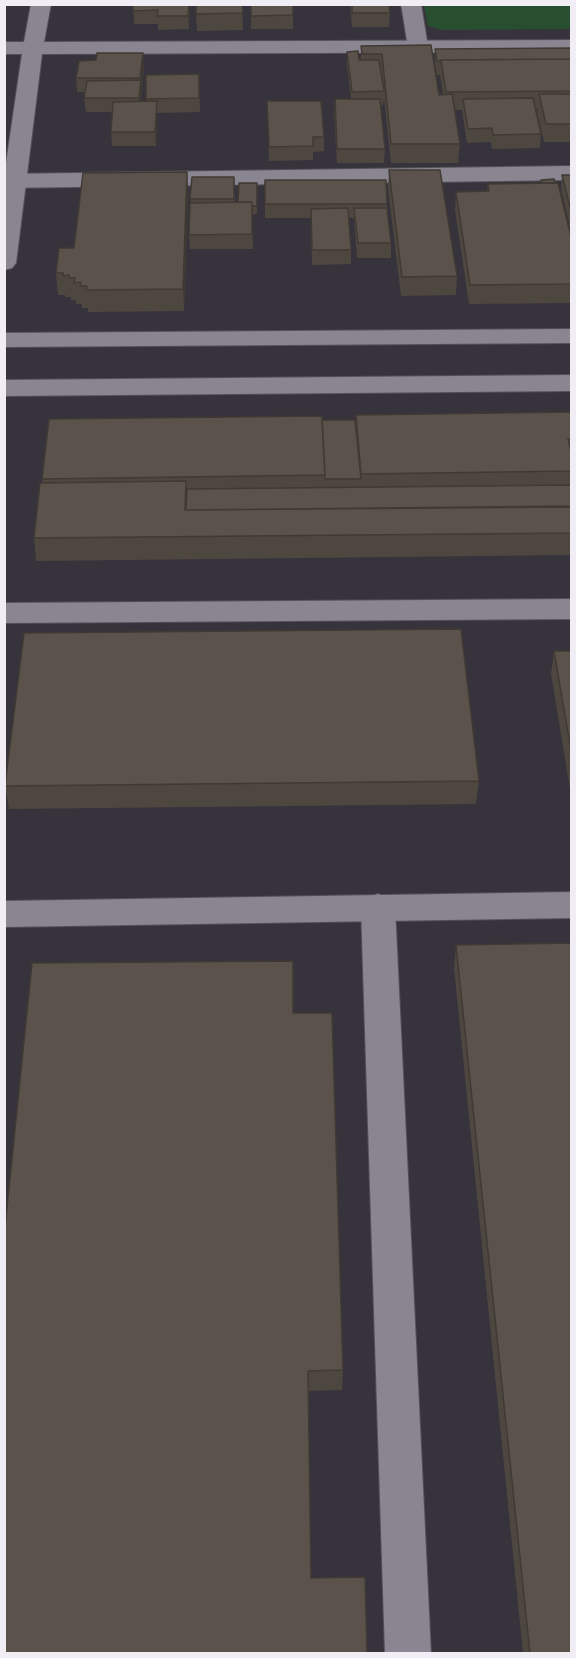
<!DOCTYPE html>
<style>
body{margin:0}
#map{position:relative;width:576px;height:1658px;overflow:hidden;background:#36333c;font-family:Inter,sans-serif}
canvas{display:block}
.frame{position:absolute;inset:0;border:6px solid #f0eef4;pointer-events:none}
</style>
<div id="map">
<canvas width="576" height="1658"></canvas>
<div class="frame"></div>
</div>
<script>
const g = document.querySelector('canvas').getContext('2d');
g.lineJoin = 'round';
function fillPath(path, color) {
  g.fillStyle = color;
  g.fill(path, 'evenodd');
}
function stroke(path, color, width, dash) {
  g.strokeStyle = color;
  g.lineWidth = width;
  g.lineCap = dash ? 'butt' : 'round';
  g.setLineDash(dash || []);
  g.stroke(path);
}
const green = new Path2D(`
 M424,5H571V29L442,30L428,26Z`);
const street = new Path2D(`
 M401,4H421L428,47L425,51H411L408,47Z
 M572,166V180L4,188V174Z
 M572,599V619L4,623V603Z
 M378,894L390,898L395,907L431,1654H385L361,907L366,898Z`);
const secondary = new Path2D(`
 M31,4H51L44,42L572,40V52L42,54L16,263L12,268L4,270V177L22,54H4V42H24Z
 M572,329V343L4,347V333Z
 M572,375V391L4,396V380Z
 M572,892V918L4,927V901Z`);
const wall = new Path2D(`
 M133,4H190L189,29L158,30V24H134Z
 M242,4L243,30L197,31L196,14Z
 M251,4L293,15V29H251Z
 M350,4H389L390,13L389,27H352Z
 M431,45L439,95L443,94L440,75H437L435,63V49L572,48V142H544L537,112L538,109H536L541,134L540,148L492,149L491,142L467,143L462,110H455L460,144L458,163H391L384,98L383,105H380L385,149L384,163H337L334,113L335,99H351L347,65V52L359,60H361V46Z
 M144,66L141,101H146V75L199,74L200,112L157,113L156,146H112L111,132L112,112H86L84,98L85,92H77L76,78Z
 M267,101L324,137V151L313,152V160L269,161Z
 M389,170L457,276L456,295L401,296L388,189Z
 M187,172L188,193L184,311L88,312V308H82V304H76V300H71V297H65V295H58L56,273L74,248Z
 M562,175H572V238L569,225V222L561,189Z
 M192,177H234L235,202H238L257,183V214H252L253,249H190L189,235Z
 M265,180L387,204V210L391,243V258H357L354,218H349L351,250V264L312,265L311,218H265Z
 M541,180L572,241V303L469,304L455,210L456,192L487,191L488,184L541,183Z
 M572,412V555L36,561L34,538L43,483L42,479L322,420H355L356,415Z
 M554,651H572V801L551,674Z
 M479,781L476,804L9,809L5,786Z
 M456,945L572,1653H523L454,968Z
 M293,1013L343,1370L342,1390L308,1391L311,1578L4,1653Z`);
const shadedWall = new Path2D(`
 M189,4L190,9L189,29L188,16Z
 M143,53L144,66L140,112L139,98Z
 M157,101V115L156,146L155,132Z
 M187,172L188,193L184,311L183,289Z`);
const building = new Path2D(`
 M133,4H189L188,16H157L158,10L133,11Z
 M196,4H242L243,13L196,14Z
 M251,4H293V15L251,16Z
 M352,4H389L390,13H352Z
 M431,45L439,95L452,94L460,144H391L382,54H362L361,46Z
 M572,48V59L441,60V61H437L435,49Z
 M358,51L359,60H379L384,91L352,92L347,52Z
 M97,53H143L140,78H76L79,61L96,60Z
 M572,59V91L446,92L441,60Z
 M199,74V98L146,99V75Z
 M141,80L139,98H84L87,81Z
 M539,94H572V124H546Z
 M533,98L541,134L493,135L492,128L468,129L463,99Z
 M335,99H380L385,149H337Z
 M157,101L155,132H111L113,102Z
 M267,101H321L324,137H313V146L269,147Z
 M389,170H440L457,276L402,277Z
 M187,172L183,289L86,290L87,286H80L81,282L74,283L75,278H69V275L63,276V273H56L59,248H74L83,173Z
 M562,175H572V207H570Z
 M192,177H234V199H190Z
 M554,179L555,183H542L541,180Z
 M265,180H386L387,204H265Z
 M239,183H257V206H252V202H238Z
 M558,183L572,241V284L470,285L456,192L489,191L488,184Z
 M252,202V234L189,235L190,203Z
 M348,208L351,250H312L311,209Z
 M354,208H387L391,243H358Z
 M572,412V439H568L572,456V471L361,474L356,415Z
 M322,416L325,475L42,479L49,419Z
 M322,420H355L361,479H325Z
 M186,481L185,510L572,507V533L34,538L40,483Z
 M572,485V506L186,510L187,489Z
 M461,629L479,781L5,786L24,633Z
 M554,651H572V756Z
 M572,943V1653H530L456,945Z
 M293,961V1013H332L343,1370L308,1371L311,1578L365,1577L367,1653H4V1237L32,963Z`);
fillPath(green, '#284e30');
stroke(street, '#545259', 2);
stroke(secondary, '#545259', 2);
fillPath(street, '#898691');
fillPath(secondary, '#898691');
fillPath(wall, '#4e4740');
fillPath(shadedWall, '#403a34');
fillPath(building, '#5b534b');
stroke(building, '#403a34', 1.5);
</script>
